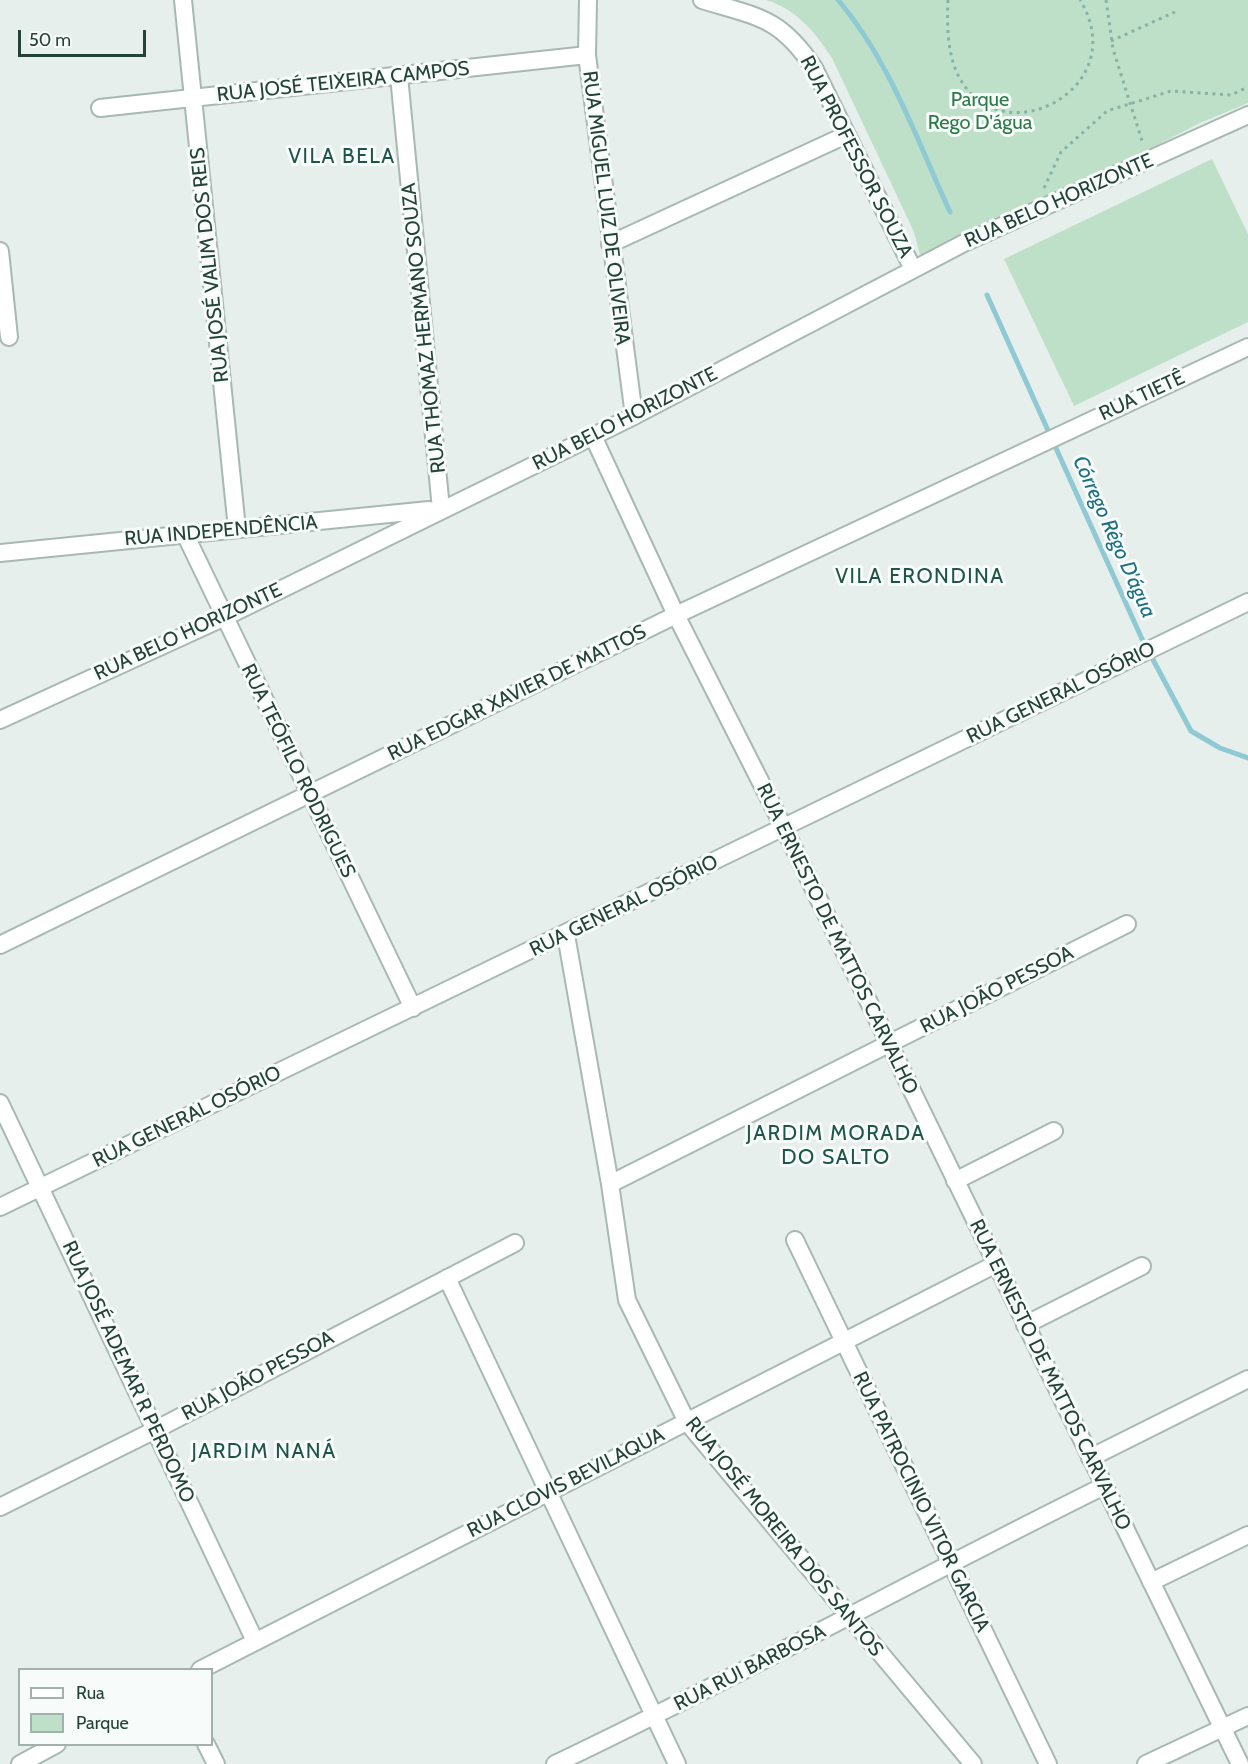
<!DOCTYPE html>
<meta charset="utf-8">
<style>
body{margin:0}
#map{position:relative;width:1248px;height:1764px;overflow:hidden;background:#e6efeb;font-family:Cabin,sans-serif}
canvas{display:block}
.legend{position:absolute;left:18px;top:1668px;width:195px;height:78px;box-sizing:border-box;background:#f7fbf9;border:2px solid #a3b1ad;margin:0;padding:8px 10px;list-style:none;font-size:18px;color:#24423a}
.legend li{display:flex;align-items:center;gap:12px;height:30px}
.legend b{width:30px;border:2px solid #a3b1ad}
.scale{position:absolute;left:18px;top:30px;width:128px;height:27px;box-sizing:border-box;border:3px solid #24423a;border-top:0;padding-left:8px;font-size:18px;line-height:21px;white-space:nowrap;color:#24423a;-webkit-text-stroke:4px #f7fbf9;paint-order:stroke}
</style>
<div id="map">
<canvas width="1248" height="1764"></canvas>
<ul class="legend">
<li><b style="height:8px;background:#fff"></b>Rua</li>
<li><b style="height:16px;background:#bfe0c8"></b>Parque</li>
</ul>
<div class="scale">50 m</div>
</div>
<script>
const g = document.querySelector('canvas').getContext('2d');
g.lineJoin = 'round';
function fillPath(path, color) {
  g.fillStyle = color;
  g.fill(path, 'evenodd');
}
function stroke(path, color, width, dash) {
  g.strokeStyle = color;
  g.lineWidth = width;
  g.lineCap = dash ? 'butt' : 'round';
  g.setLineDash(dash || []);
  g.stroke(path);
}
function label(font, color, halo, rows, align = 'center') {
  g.font = font + ' Cabin,sans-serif';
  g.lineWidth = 6;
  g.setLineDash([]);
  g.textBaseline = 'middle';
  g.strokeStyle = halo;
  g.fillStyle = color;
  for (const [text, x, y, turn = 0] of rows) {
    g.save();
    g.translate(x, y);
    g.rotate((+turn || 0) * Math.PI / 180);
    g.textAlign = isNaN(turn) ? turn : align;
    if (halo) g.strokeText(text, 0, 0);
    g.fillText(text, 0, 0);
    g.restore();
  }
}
const green = new Path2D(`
 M766,0H1248V103L1200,123L1047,202L920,255L914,232L832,58C815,32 796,9 766,0Z
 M1212,159L1248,234V322L1074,406L1004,259Z`);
const stream = new Path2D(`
 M838,0C890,61 917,140 950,212
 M987,295L1142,639L1191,731L1220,748L1248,758`);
const path = new Path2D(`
 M948,0C947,24 947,50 957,73C998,160 1135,89 1080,0
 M1106,0L1113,49L1143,144
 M1111,41L1175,12
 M1044,188L1061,152L1107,111L1171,91L1231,95L1248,87`);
const minor = new Path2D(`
 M183,0L237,529
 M588,0L587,55L634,416
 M702,0C758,17 780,17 814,68L913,269
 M399,76L441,509
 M100,108L587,55
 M610,244L846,135
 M0,251L9,337
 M593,436L676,615L784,828L1240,1764
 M185,534L413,1008
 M0,553L429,510
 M0,720L225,617L634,416L964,243L1248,115
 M566,935L610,1184L627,1300L687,1422L973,1764
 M0,945L676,615L1248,347
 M0,1103L255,1641
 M955,1181L1054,1131
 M610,1184L1127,924
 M0,1207L1248,602
 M795,1240L1048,1764
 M447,1278L677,1764
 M1025,1325L1142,1266
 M1090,1458L1248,1379
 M0,1507L155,1430L515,1243
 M1151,1582L1248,1535
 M200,1670L996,1264
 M206,1744L216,1764
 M20,1764L57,1744
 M555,1764C740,1676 920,1577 1104,1486
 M1146,1764L1248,1716`);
const streetNames = [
 ["RUA JOSÉ TEIXEIRA CAMPOS",343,82,-6],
 ["RUA PROFESSOR SOUZA",856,157,63],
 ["RUA BELO HORIZONTE",1059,201,-24],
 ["RUA MIGUEL LUIZ DE OLIVEIRA",606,208,83],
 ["RUA JOSÉ VALIM DOS REIS",210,265,-96],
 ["RUA THOMAZ HERMANO SOUZA",424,328,-96],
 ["RUA TIETÊ",1142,396,-25],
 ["RUA BELO HORIZONTE",625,419,-27],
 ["RUA INDEPENDÊNCIA",221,531,-5],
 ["RUA BELO HORIZONTE",188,632,-25],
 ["RUA EDGAR XAVIER DE MATTOS",517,693,-26],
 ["RUA GENERAL OSÓRIO",1061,693,-26],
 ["RUA TEÓFILO RODRIGUES",298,771,64],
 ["RUA GENERAL OSÓRIO",624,906,-26],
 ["RUA ERNESTO DE MATTOS CARVALHO",837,939,64],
 ["RUA JOÃO PESSOA",997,990,-27],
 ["RUA GENERAL OSÓRIO",187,1117,-26],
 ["RUA JOSÉ ADEMAR R PERDOMO",128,1372,65],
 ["RUA ERNESTO DE MATTOS CARVALHO",1050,1375,64],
 ["RUA JOÃO PESSOA",258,1376,-28],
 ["RUA CLOVIS BEVILAQUA",566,1483,-27],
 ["RUA PATROCINIO VITOR GARCIA",921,1502,64],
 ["RUA JOSÉ MOREIRA DOS SANTOS",784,1537,51],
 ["RUA RUI BARBOSA",750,1668,-27]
];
const parkNames = [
 ["Parque",980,100],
 ["Rego D'água",980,123]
];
const neighbourhoodNames = [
 ["VILA BELA",342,157],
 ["VILA ERONDINA",920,577],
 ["JARDIM MORADA",836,1134],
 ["DO SALTO",836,1158],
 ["JARDIM NANÁ",264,1452]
];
const waterNames = [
 ["Córrego Rêgo D'água",1114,537,66]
];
fillPath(green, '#bfe0c8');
stroke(stream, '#8ec9d4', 5);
stroke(minor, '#a8b8b2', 20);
stroke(path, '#86b3a5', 3, [3, 4.5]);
stroke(minor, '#fff', 16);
label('20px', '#24423a', '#f7fbf9', streetNames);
label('20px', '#2d7a4b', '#f7fbf9', parkNames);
g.letterSpacing = '1.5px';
label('21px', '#1f5548', '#f7fbf9', neighbourhoodNames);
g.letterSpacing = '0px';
label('italic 21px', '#1c6f80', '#f7fbf9', waterNames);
</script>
